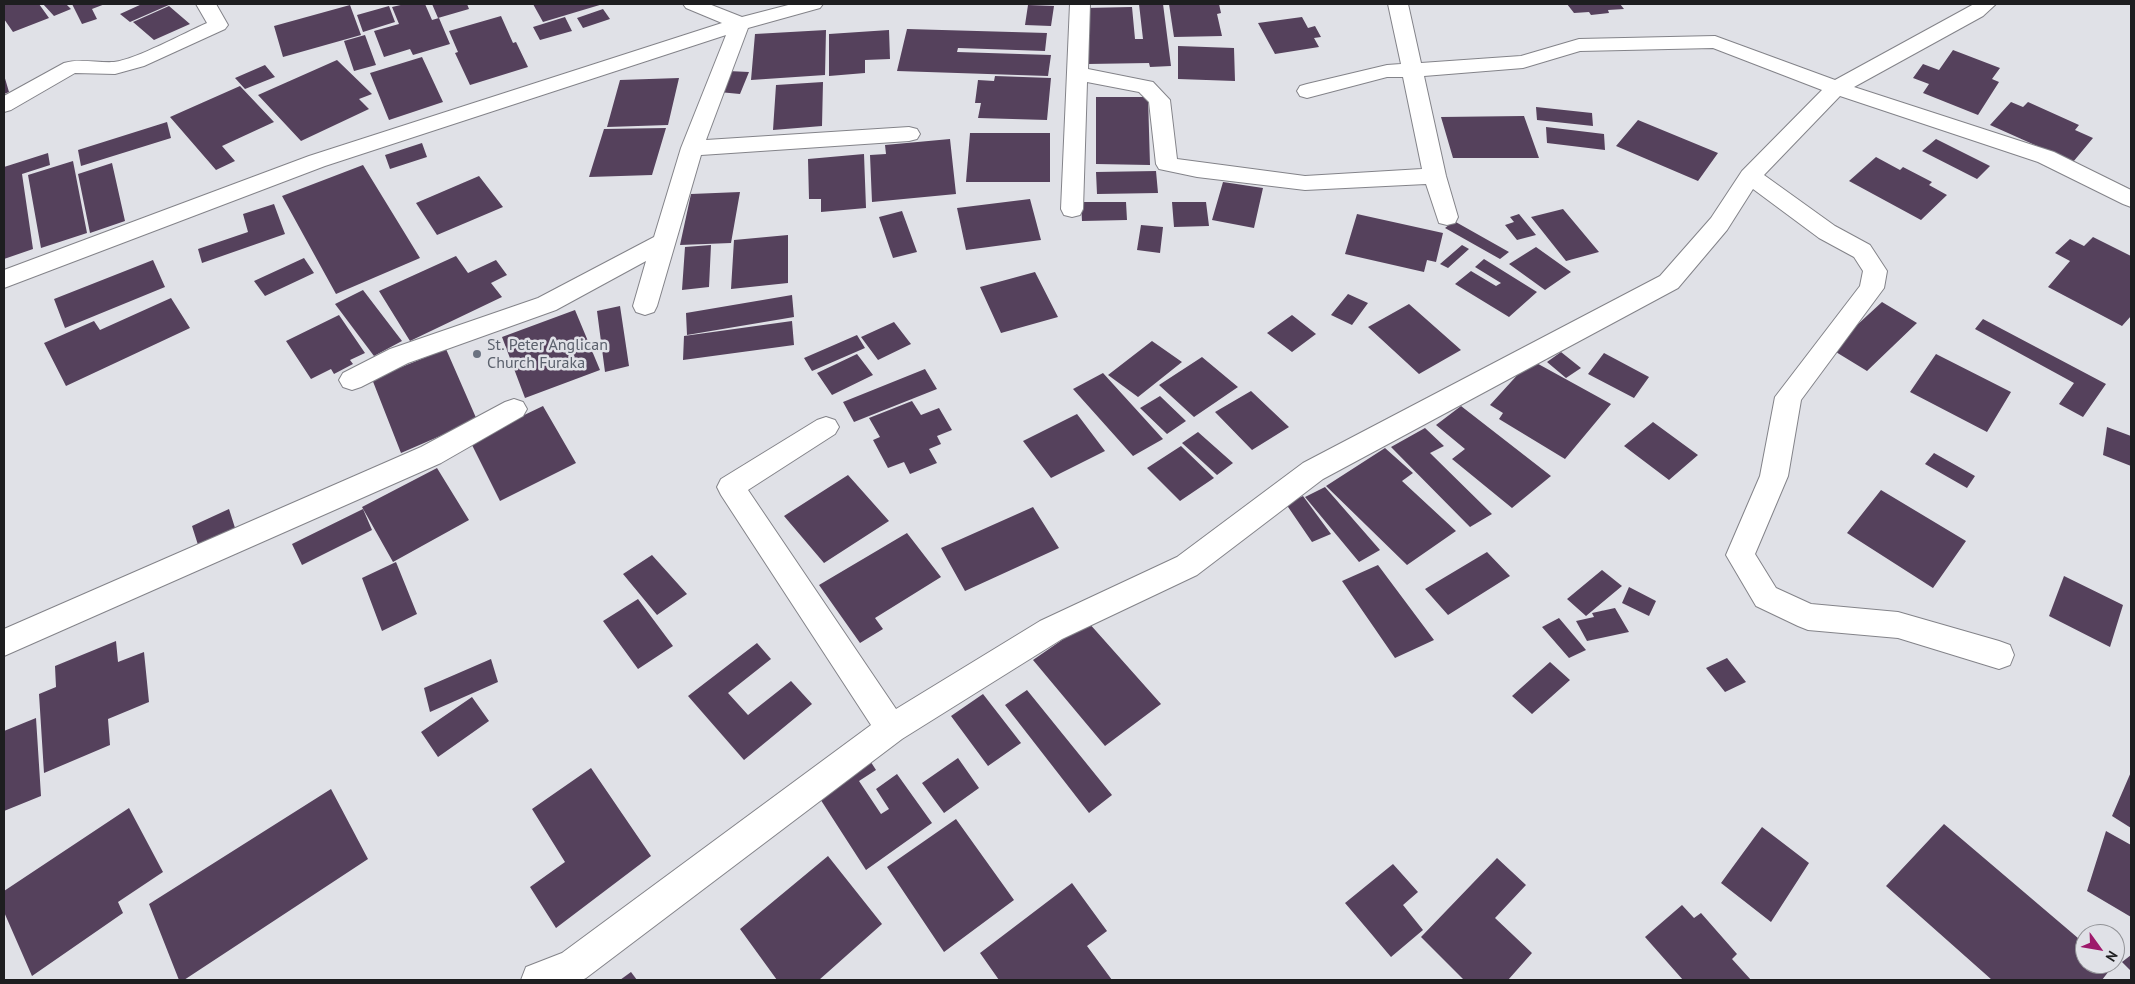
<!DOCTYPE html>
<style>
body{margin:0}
#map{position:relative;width:2135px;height:984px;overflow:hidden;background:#e0e1e7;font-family:"PT Sans",sans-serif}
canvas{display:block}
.frame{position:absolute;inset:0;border:5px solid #1e1e20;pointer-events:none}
.north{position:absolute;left:2075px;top:924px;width:50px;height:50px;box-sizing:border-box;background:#e0e1e7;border:1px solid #929397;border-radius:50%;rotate:122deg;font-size:14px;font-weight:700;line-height:20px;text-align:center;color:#1e1e20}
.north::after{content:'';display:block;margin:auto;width:18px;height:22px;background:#9d196b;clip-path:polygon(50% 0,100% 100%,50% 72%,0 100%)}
</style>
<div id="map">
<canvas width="2135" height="984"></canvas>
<div class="frame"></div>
<div class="north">N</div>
</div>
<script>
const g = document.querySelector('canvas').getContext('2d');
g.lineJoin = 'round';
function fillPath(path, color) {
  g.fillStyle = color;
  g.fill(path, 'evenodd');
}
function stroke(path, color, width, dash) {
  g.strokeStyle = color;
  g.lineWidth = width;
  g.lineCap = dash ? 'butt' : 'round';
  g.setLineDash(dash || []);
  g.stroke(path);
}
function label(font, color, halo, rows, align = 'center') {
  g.font = font + ' "PT Sans",sans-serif';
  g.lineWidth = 5;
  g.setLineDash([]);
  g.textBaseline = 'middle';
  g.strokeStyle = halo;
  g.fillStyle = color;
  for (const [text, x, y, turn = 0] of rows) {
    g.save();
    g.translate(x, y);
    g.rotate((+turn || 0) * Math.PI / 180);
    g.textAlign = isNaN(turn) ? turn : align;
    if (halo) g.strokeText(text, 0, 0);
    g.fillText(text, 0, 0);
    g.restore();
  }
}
const building = new Path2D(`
 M4,4H39L49,18L13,32L4,19Z
 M43,4H66L71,9L54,16Z
 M72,4H105L92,9L97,19L82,24Z
 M142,4H171L130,22L120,14Z
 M405,4H425L432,20L439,18L450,44L413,55L410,49L384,57L374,31L399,24L392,7Z
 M432,4H467L469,9L438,18Z
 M533,4H603L543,22Z
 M1139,4H1163L1171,66L1150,67L1149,63L1088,64L1085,8L1132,7L1135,39H1143Z
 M1169,4H1219L1221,13L1217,14L1222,36L1174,37Z
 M1567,4H1620L1624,9L1608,10L1609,13L1591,15L1589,12L1574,13Z
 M350,5L361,35L283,57L274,26Z
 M1028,5L1054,6L1051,26L1025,25Z
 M169,6L190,24L154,40L133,22Z
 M389,6L395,22L363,32L357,15Z
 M603,9L610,19L583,28L577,18Z
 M501,16L513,43L516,42L528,67L470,85L455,53L458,52L449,31Z
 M565,17L572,31L540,40L533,27Z
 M1302,17L1308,28L1315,26L1321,37L1314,38L1319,47L1275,54L1258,23Z
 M907,29L1047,33L1045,51L958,48L957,52L1051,55L1048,76L897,71Z
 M826,30L825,75L751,80L755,34Z
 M889,30L890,59L865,60V73L829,76V34Z
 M365,35L376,65L354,71L344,41Z
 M1178,46L1234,48L1235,81L1178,79Z
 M1953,50L2000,68L1992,79L1999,82L1978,115L1923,93L1929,84L1913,78L1923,64L1939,70Z
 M422,57L443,102L389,120L370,73Z
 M337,60L372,94L359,99L369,109L301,141L258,95Z
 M265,65L275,77L245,89L235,78Z
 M728,71L749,72L740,94L719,92Z
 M4,75L9,92L4,94Z
 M995,76L1051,78L1047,120L978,118L981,103H975L978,80L994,81Z
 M679,78L668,125L607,127L620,80Z
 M823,82L822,126L773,130L776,85Z
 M240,86L274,122L222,146L235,161L216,170L170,117Z
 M1096,97H1148L1150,165L1096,164Z
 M2011,102L2023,107L2028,102L2079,125L2075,130L2093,138L2073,162L1990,125Z
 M1536,107L1592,113L1593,126L1537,120Z
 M1524,116L1539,158H1453L1441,117Z
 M1638,120L1718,153L1698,181L1616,146Z
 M167,122L171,138L81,166L78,150Z
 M1546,127L1604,134L1605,150L1547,143Z
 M666,128L652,175L589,177L604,129Z
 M970,133H1050V182H966Z
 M950,139L956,194L872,202L870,155L886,154L885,145Z
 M1936,139L1990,166L1977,179L1922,151Z
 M422,143L427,157L390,169L385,155Z
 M48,153L50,165L22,174L33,249L4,259V167Z
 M864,154L866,208L821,212V199H809L808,159Z
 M1876,157L1900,170L1903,167L1932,182L1929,185L1947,195L1921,220L1849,181Z
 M73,161L87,233L41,248L28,175Z
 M112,163L125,221L90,233L78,174Z
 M363,165L420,258L336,294L282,196Z
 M1156,171L1158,193L1097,194L1096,172Z
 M479,176L503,207L437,235L416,203Z
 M1223,182L1263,188L1254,228L1212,220Z
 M740,192L731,243L680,245L691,194Z
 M1030,199L1041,240L966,250L957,208Z
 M1081,202H1126L1127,220L1082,221Z
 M1172,202H1206L1209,226L1174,227Z
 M274,204L285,234L202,263L198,249L248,232L243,214Z
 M1563,209L1599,252L1566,261L1531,217Z
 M902,211L917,252L893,258L879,217Z
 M1357,214L1443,233L1436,262L1427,260L1424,272L1345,254Z
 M1519,214L1536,235L1517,240L1505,225L1514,222L1510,217Z
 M1454,221L1509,252L1500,259L1445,228Z
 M1141,225L1163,227L1160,253L1137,250Z
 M788,235V283L731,289L734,240Z
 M2093,237L2131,256V316L2122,326L2048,287L2070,261L2055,253L2070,239L2084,246Z
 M711,245L709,287L682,290L685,247Z
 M1462,245L1469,249L1448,268L1440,264Z
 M1536,247L1571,272L1545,290L1509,264Z
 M456,256L468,273L496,260L507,275L491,283L502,297L410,341L379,291Z
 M304,258L314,273L265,296L254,281Z
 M1484,259L1537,292L1509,317L1455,284L1471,271L1496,286L1501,283L1475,267Z
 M153,260L165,287L65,328L54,299Z
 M1035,272L1058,317L1001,333L980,287Z
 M363,290L402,341L374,356L335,304Z
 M1348,294L1368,303L1352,325L1331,315Z
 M792,295L794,317L687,335L686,313Z
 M171,298L190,328L66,386L44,343L94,321L100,330Z
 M1882,302L1917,323L1867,371L1831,349Z
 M1409,304L1461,350L1419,374L1368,327Z
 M620,306L629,366L605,372L597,311Z
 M575,310L600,370L525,398L502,337Z
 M339,315L365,353L350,360L353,364L334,374L331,369L311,379L286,341Z
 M1292,315L1316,334L1292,352L1267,333Z
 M1983,319L2106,384L2083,417L2059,404L2074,383L1975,329Z
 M792,321L794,345L683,360L684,336Z
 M894,322L911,344L878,360L861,337Z
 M857,335L865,348L812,371L804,358Z
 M1152,341L1182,362L1138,397L1108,375Z
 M446,349L477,420L401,453L372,379Z
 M1561,352L1581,368L1566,378L1547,362Z
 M1604,353L1649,377L1634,398L1588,374Z
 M857,354L873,375L832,395L817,373Z
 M1936,354L2011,392L1987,432L1910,392Z
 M1202,357L1238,387L1194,417L1159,385Z
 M1531,360L1611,404L1565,459L1499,419L1503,413L1490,405Z
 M925,369L937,389L854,422L843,402Z
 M1103,373L1163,439L1133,456L1073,389Z
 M1251,391L1289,427L1252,450L1215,412Z
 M1160,396L1186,421L1167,434L1140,408Z
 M912,401L921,415L939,408L952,430L937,436L941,444L929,449L937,463L910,474L904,462L888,468L873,440L880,437L869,418Z
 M543,406L576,463L500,501L470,441Z
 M1461,406L1551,476L1512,508L1452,459L1465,449L1436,425Z
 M1077,414L1105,451L1051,478L1023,441Z
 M1653,422L1698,455L1669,480L1624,446Z
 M2107,427L2131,436V466L2103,455Z
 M1425,428L1444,446L1430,453L1492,514L1470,527L1391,447Z
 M1198,432L1233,463L1217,475L1182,443Z
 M1181,446L1214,478L1180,501L1147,468Z
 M1385,448L1413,473L1402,481L1456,531L1407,565L1326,486Z
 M1934,453L1975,476L1967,488L1925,464Z
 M437,468L469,520L393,562L362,507Z
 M848,475L889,521L824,563L784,516Z
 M1325,487L1380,550L1359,562L1305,497Z
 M1881,490L1966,541L1933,588L1847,533Z
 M1303,496L1331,534L1312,542L1286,504Z
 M1033,507L1059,548L965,591L941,548Z
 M229,509L236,531L199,548L192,526Z
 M363,509L372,530L302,565L292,544Z
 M907,533L941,577L875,618L883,629L860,643L819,585Z
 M1487,552L1510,576L1448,615L1425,589Z
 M652,555L687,594L657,615L623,574Z
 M396,562L417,614L382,631L362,578Z
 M1378,565L1434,640L1395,658L1342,581Z
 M1602,570L1622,586L1586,616L1567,599Z
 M2064,576L2123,605L2110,647L2049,616Z
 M1629,587L1656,601L1649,616L1622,603Z
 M638,599L673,646L638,669L603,621Z
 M1615,608L1629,632L1587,641L1576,621L1594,617L1592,613Z
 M1559,618L1586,650L1569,658L1542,627Z
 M1088,622L1161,704L1105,746L1033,660Z
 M116,641L118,662L144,652L149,702L108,719L110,745L44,773L39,694L56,687L55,666Z
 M757,643L771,659L728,693L748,715L791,681L812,704L744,760L688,696Z
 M1727,658L1746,682L1725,692L1706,668Z
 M491,659L498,682L430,712L424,688Z
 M1550,662L1570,680L1532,714L1512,696Z
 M1027,690L1112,795L1089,813L1005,705Z
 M983,694L1021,743L988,766L951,716Z
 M472,697L489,721L438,757L421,732Z
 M36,718L41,796L4,811V731Z
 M867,756L876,770L859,781L881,814L889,809L876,789L897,774L932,823L866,870L815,791Z
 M958,758L979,788L944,813L922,783Z
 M591,768L651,856L556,928L530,887L565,862L532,809Z
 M2131,772V828L2112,816Z
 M331,789L368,859L184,980H179L149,904Z
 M129,808L163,872L118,902L123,913L32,976L4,912V891Z
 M956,819L1014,900L944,952L887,867Z
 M1944,824L2085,944V964H2108L2112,967L2102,980H1992L1886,886Z
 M1762,827L1809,863L1771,922L1721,883Z
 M2106,831L2131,845V917L2087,891Z
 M828,856L882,924L819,980H777L740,929Z
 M1497,858L1526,885L1495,918L1532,953L1508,980H1464L1421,937Z
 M1393,864L1418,892L1403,905L1423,930L1391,957L1345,903Z
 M1072,883L1107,931L1087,946L1112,980H999L980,953Z
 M1682,905L1694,918L1701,913L1737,954L1732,959L1751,980H1683L1645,937Z
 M2131,955V971L2122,962Z
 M631,972L637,980H620Z`);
const minor = new Path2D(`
 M196,4H216L228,25L225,29L144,66L115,74L75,73L11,110L4,112V96L64,63C80,58 97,63 114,62C137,59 184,33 207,23Z
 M683,4H709L742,17L792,4H823L820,8L748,28L706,140L909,127L917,129L920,134L917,139L909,141L701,155L657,306L654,312L645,315L636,312L633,306L646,261L556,310L408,363L361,387L352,390L343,387L339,380L343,373L390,349L538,298L654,237L681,148L726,35L325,166L4,288V270L309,156L722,23L686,8Z
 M1070,4H1090L1088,69L1153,82L1170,100L1177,159L1305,176L1422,169L1403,77H1387L1307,98L1300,96L1297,91L1300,86L1307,84L1387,65L1401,64L1388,4H1408L1421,63L1521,56L1579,39L1715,36L1835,80L1974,4H1996L1983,16L1854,87L2054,152L2131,190V207L2123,204L2038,162L1840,96L1764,175L1835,226L1870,245L1887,271L1884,288L1801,400L1788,476L1755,554L1776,588L1811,604L1898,612L1999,641L2010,645L2014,655L2010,665L1999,669L1898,638L1808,630L1798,626L1756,606L1726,555L1760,476L1775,397L1860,286L1863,271L1854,257L1819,238L1753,189L1727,230L1678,288L1323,479L1197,575L1062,639L902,739L586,978L582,980H521L526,967L562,953L871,725L721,495L717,487L721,479L817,420L826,417L835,420L839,427L835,434L748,490L896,709L1040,621L1177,557L1303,463L1660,276L1711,218L1742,171L1822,90L1713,48L1580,51L1523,68L1424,76L1446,176L1458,217L1455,223L1447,225L1439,223L1426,184L1305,190L1197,177L1159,169L1156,164L1149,102L1139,92L1087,82L1083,209L1080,215L1072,217L1064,215L1061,209Z
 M514,399L523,402L527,409L523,416L441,463L4,656V629L421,447L505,402Z`);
const markers = [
 [477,354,5,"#6b7280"]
];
const worshipNames = [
 ["St. Peter Anglican",487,345],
 ["Church Furaka",487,363]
];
fillPath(building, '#55415c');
stroke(minor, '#838389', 2);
fillPath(minor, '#fff');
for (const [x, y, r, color] of markers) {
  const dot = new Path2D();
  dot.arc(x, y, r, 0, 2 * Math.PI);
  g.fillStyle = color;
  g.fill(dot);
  stroke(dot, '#e0e1e7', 2);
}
label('16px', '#5b616d', '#e0e1e7', worshipNames, 'left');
</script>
